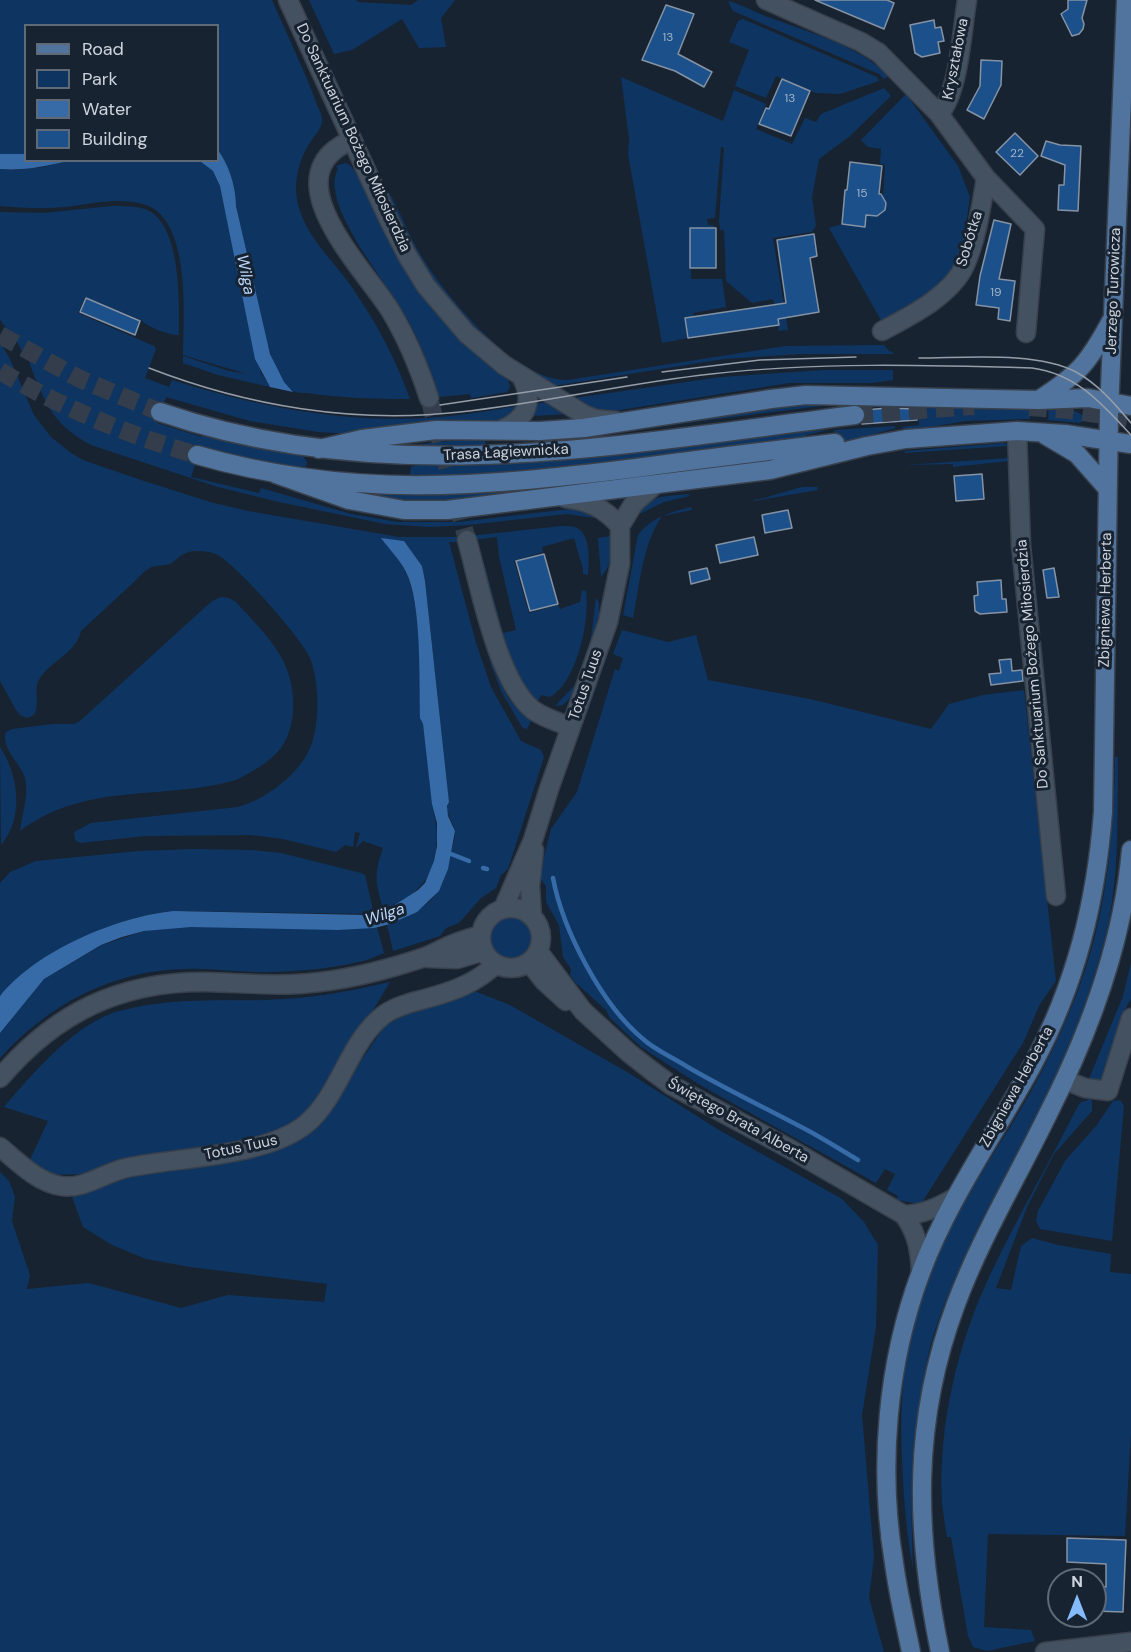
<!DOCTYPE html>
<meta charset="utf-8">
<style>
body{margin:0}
#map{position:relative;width:1131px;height:1652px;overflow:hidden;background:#182331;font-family:"DM Sans",sans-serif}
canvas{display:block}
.legend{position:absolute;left:24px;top:24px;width:195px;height:138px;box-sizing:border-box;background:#182331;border:2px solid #606976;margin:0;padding:8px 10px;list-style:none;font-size:18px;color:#ccd3dd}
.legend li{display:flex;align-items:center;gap:12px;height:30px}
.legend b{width:30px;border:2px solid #606976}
.north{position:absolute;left:1047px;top:1568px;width:60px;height:60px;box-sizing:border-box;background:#182331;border:2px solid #606976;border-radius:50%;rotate:0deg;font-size:16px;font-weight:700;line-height:24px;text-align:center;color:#ccd3dd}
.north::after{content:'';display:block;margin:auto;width:21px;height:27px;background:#86bbfb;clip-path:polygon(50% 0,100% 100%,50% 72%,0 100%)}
</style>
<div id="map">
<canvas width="1131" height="1652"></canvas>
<ul class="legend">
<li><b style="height:8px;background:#51749e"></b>Road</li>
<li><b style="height:16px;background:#0e3561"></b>Park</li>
<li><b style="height:16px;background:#376ba8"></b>Water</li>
<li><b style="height:16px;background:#1b508a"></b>Building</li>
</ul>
<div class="north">N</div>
</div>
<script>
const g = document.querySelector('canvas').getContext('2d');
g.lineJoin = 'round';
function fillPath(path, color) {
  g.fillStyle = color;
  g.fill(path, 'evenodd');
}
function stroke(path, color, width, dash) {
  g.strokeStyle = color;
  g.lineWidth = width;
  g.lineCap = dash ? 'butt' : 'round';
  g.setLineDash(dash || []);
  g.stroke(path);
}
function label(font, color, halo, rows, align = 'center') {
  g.font = font + ' "DM Sans",sans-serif';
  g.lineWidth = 6;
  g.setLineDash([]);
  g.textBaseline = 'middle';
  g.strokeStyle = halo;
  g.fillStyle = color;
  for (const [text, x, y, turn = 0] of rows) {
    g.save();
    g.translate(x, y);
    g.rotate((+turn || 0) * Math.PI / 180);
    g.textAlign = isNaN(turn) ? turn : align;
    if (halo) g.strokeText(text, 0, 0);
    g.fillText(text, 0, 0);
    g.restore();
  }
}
const green = new Path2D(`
 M0,0H272C287,35 304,69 317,105C319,110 323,115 322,122C321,129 315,135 311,141C297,162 292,187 300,211C309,239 334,262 351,286C377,324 394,355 410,399C375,399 341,398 307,393C303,393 296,393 293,391C278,382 269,350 264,333L236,205C236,187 229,165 218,150V26H26L25,154H0Z
 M309,0H356L358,2L411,5L418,0H455L441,18L446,47L419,48L402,19L352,50L334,54Z
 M728,1C741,4 752,11 765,16C805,31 858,45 889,76L884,79L879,74L733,11Z
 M743,19L877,77L879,81L840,94L816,93L776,76L766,98L735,86L749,50L729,42L738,21Z
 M621,77L723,121L734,90L766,104L756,129L792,144L805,118L816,122L821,114L884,88L891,96L850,136L819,159L812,197L816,226L812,232L773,238L788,330L778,331L779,325L773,299L752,303L726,281L724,230H720L719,221L724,148L721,147L715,218L707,219L708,225H714V228H690L691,279H722L726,307L693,313L694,316L685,318L688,338L662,343L628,154L629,139Z
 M906,94L958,166L970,197L962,252L948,276L925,300L882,322L829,228L842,224L865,227L866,215L877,216L880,195H883L885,165L880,164L881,149L868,147L861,140Z
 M200,160L213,171L220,186L261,373L270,387L218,375L183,363V356L229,371L247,374L183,355C184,316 191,216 143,204C117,197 90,204 65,207C43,209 22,208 0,206V169L16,170L43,167L69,161Z
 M346,163C359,167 378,219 385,233C413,293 456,340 508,379L510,387L507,392L471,398L470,394L439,397C431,370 421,345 408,320C391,287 318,204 338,169L336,166Z
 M379,179C395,196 406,231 419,252C443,294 516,382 568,380L785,346L884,345L889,351L893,352V354H801L724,359L553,386C498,350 449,311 416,253C402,230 391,204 379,179Z
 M112,206C123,206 135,206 145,209C182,223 179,303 179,335C168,335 148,327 141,320L85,297L78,313L154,346L156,349L145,378L169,387L172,380C255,406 340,423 427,418C458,416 488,411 518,406L514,414L499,421L353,434L318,432L250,421L166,397L157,423L202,437L203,434L231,442L303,456L307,462L306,466L302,469L262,463L200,448L191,477L259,493L261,488L351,514L398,522H459L578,508L603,519L566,514L468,525L429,527L385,524L279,502L218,487L91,445C48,422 44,398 26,355H24L16,340L0,320V212L44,213Z
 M0,342L10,359L34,415L51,437L71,453L83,460L138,479L210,502L248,511L399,537H460L562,526C567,526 573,526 577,528C591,535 589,562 588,575L583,574V569L574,538L542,547L543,552L514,561L529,613L558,605L560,609L580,602L582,590L586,591C590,620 577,682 550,697L541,695L538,701C502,666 495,610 482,563H484L503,633L516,630L499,557L497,537L459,542L496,675L510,701L531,721L527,729L522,727L501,691L491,665L457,542H449L476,643L491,687L521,741L541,750L544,757L508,869L501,875L496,888L481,898L459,923L446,928L440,936L393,951L387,925C426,908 442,900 450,856C452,848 455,840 455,833C455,821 443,815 449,802L425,581L422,566L404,541L382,539C390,550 401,561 406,573C423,612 419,676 420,718L423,724L437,833C436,865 431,881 405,899C398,904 391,908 383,910C376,880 373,878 383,848L363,841L356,848L360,833L355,832L353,847L345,845L336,852L283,839L251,835L146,836L80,843L75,840L74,832L91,823L238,807C264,800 293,778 306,756C321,733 320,682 310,658C302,638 234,562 216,554C208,551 196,550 189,552C180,554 177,560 170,564C164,566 157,565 152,567C146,569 139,577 135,581C117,598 99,614 81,631C76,653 52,660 40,678C32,690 41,703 34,715L27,718L20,715L16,710L0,681Z
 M823,370H893V380L872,383H789L614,411L591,409L574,398L721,377Z
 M828,399L1031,405L1030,419L965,421L908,431L901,427L919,425L918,404L854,409L853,402L622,431L621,427L776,403Z
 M551,401L567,414L533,416L536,404Z
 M1049,405C1061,407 1073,408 1083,416V421L1080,423L1048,420Z
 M894,426L896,428L874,434L870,441L837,450L834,430Z
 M804,429L805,431L829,430L806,435L805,437L532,471L475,476L412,477L410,474L411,467L417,465L505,463Z
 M485,439L486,447L412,446L436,442Z
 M1004,443L1009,446L904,453L905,451Z
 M1009,458V461L953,467V464L906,465Z
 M803,487H817L818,490L754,501V500C772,497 787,490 803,487Z
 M513,489L514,499L439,506L348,493L451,494Z
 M688,494L690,496L664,502L635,516C652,494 662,497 688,494Z
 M691,507L692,510L662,516C642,545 640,584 633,618L623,615L638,535C652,517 671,512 691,507Z
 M611,536C612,552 612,565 601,577L598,538Z
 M221,597L229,598L236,602C251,619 269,636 280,655C296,681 299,723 281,748C270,762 252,772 236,780C162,801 87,781 20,831C22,813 29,796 25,778C21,764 0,747 6,732L12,729L53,724H74L80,721L212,601Z
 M596,597L599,603V616L573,695L563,705L555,706L576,684L591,638Z
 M622,630L668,642L696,635L708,680L810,699L931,729L949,704L983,695L1024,690L1056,981L1040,1004L1023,1043L921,1204L896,1200L898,1196L887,1190L895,1174L885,1169L876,1183L700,1085L641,1047L610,1018L606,1010L575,982L570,975L571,969L563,957L559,925L546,902V886L539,877L551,829L577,792L615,669L619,671L623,658L613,654Z
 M0,747C18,774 25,817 1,845Z
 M1115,757H1118C1117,818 1120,882 1104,942C1090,993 1072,1044 1049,1091C1010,1172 963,1248 934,1333C927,1356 923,1381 920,1405C917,1421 914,1437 913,1454C910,1492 912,1530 913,1568C908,1544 906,1520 904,1496C901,1451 899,1405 906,1360C915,1311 938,1251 961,1208C987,1161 1018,1118 1042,1071C1059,1038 1075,1002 1086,967C1108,900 1114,828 1115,757Z
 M192,849L252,850L281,853L361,873L365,875L374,914L173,911C129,916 92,931 55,953C46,958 35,963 27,970C17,977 9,987 0,996V883L10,872L36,861L139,851Z
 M489 938a22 22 0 1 1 44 0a22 22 0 1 1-44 0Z
 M172,927H298L338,930L377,927L384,953C378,955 373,958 367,960C337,968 303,971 272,972C243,973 214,968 185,969C112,970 48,1005 0,1058V1033L44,979L102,945L144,931Z
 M1131,963V999L1127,1005L1111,1061L1101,1080L1089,1079L1123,996Z
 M390,982L321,1096L294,1126L272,1138L88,1174L47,1175L28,1164L48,1121L4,1107C30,1076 71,1029 110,1014C116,1011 125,1010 132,1008C178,998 217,1001 264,1000C308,999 347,992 390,982Z
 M474,991L510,1005L632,1075L719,1130L842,1199L864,1222L878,1245L876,1327L862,1415L874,1557L869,1598L884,1652H0V1172L9,1181L15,1197L12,1221L30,1275L27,1289L89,1283L181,1308L228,1295L324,1302L327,1284L190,1267L146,1259L112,1245L83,1227L71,1194L109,1179L263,1152L293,1143L321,1119L384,1027L402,1016Z
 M1090,1097L1092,1101V1111L1054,1154L1027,1207L996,1288L1011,1290L1021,1246L1032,1238L1058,1245L1111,1254L1110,1272L1131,1274V1433L1125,1536L988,1534L984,1627L1031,1630L1035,1641L987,1651L973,1647L968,1636L951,1537H947C945,1525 943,1513 942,1501C938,1425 958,1343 990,1275C1017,1218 1049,1163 1078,1106L1081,1102L1086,1101Z
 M1117,1100L1121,1101L1124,1106L1112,1241L1040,1229L1036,1221L1038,1211L1065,1161L1096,1126L1113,1101Z`);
const water = new Path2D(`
 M218,150C229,165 236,187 236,206L270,354L284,382L293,392L270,387L255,359L220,186L213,171L200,161L218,160Z
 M0,154H25L26,160L69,161C46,166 24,171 0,169Z
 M381,538L404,541L422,566L425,581L449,802L447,806L448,816L455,831L448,869L439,891L417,912L390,924L374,928L338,930L191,927L144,931L122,937L101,945L44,979L0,1033V996C36,951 116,917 173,911L367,915L387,910L418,890L425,883L434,861L437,846V823L432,804L423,724L420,718C419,680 422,604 406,572C400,560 389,549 381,538Z`);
const stream = new Path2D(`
 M446,852L469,861
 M483,868L487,869
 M553,878C563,931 602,1005 643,1039C655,1050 672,1057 686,1066C725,1089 766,1108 807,1130C824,1139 841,1150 858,1160`);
const building = new Path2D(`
 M815,0H887L894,3L884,29Z
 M1068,0H1087L1082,18L1084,24L1083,29L1079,34L1072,36L1061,14L1068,9Z
 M666,5L694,14L678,54L712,72L704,87L675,71L642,60Z
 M934,20L935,28L941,27L944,41L938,42L940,53L922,57L915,53L910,25Z
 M981,60L1002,61L1001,85L984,119L967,110L980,86Z
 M782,79L810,91L791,136L759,124L766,108L769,109Z
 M1015,133L1038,156L1020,175L996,152Z
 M1046,141L1060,145L1081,146L1078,211L1058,210L1059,185H1064L1065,165L1041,156Z
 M850,162L882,166L879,194H881L886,203L885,210L877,216L866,215L865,227L842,224L845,190H847Z
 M994,220L1011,224L999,279L1015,281L1010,321L998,319L999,308L976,305L980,276Z
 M690,228H716V268H690Z
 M814,234L817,256L810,258L819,312L778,319L779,325L688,338L685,318L786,303L777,240Z
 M86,298L140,321L135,335L80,312Z
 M887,408L917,409V420L862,424L866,419L865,410Z
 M982,474L984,499L956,501L954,476Z
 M788,510L792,528L765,533L762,515Z
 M754,537L758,555L720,563L716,545Z
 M544,554L558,604L530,611L516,561Z
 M707,568L710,579L691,584L689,572Z
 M1054,568L1059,597L1047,598L1043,570Z
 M1001,580L1002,599H1006L1007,612L980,614L975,611L974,596L978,595L977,582Z
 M1011,659L1012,671L1022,670L1023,681L991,685L989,674L1001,673L999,660Z
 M1067,1538L1126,1540L1123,1612L1095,1611V1586L1106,1587V1564L1067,1562Z`);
const minorTunnel = new Path2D(`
 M429,398L467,540`);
const majorTunnel = new Path2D(`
 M0,335L80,379L160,412
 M0,371C62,408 128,435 197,455
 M1029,407L1069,410L1131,419
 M855,415L974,406`);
const minor = new Path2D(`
 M288,0L389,220L407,255L426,286L467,334L504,365L583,414L595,419L616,421
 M766,0L861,42L879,53L939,114L986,178L1035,229L1026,333
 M939,114C959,93 962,30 967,0
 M352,140C269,175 363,267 390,310C407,338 419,367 429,398
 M882,331C910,316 951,296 965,265C977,238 981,207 986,178
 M501,430C527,419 535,401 521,376
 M1017,431L1021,545L1056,896
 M565,498C589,501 604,508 620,526
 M467,540C480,586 497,681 533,710C544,718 558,722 571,727
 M481 938a30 30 0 1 1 60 0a30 30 0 1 1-60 0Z
 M503,909L533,840L549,789L608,622L620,564V526L634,503L655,485
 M532,917L530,886L534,850
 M538,951L583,1011L629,1053L652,1071L671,1085L790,1149L904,1215C917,1233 920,1250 921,1272
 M428,958L457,959L484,951
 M529,962L544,981L566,1001
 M0,1078C56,1012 121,981 207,982C245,983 282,987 320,982C354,978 389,969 422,958C432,955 441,949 451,945C460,941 471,938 481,935
 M1065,1080L1085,1088L1108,1091L1131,1018
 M0,1147C18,1162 37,1182 61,1186C83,1190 104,1173 126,1168C177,1157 266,1157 306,1124C340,1096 349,1040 385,1014C398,1005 414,1002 428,998C454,991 476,983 496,964
 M904,1215C924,1214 939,1207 956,1197
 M1045,1652L1131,1642`);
const major = new Path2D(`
 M1040,399C1079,374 1089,362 1111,321
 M160,412C389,491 622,444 855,415
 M1045,435L1077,454L1107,488
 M319,449L362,439L436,430L540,431L584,428L771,399L806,395L1039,400L1088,398L1131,406
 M197,455C350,499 481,487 636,468C702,459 768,451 835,443
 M276,474L349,500L404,510H447L770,470L867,446L906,439L1017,431L1065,434L1131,444
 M911,1652C905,1622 898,1593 894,1563C878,1467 887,1363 921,1272C949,1197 996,1133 1033,1064C1076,984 1096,902 1103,812L1109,412L1126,0
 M940,1652C915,1531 912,1421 956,1304C981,1237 1018,1176 1049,1112C1090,1031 1123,941 1131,850`);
const tram = new Path2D(`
 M919,358C964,358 1037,351 1076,372C1098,384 1115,404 1131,423
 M149,368C247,406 354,424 460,412C544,403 627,383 711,374C817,362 925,365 1032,368C1077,374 1102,404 1131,435
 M662,372L760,360L856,357
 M440,405L627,377`);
const numberNames = [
 ["13",668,38],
 ["13",790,99],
 ["22",1017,154],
 ["15",862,194],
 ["19",996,293]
];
const streetNames = [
 ["Kryształowa",956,59,-79],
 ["Do Sanktuarium Bożego Miłosierdzia",353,138,65],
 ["Sobótka",970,239,-73],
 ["Jerzego Turowicza",1114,291,-88],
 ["Trasa Łagiewnicka",506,453,-3],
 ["Zbigniewa Herberta",1106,600,-89],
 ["Do Sanktuarium Bożego Miłosierdzia",1033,664,-95],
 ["Totus Tuus",586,685,-71],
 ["Zbigniewa Herberta",1017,1087,-61],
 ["Świętego Brata Alberta",738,1121,29],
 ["Totus Tuus",241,1148,-12]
];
const waterNames = [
 ["Wilga",245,275,79],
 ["Wilga",385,915,-18]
];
fillPath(green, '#0e3561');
fillPath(water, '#376ba8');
stroke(stream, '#376ba8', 4.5);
fillPath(building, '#1b508a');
stroke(building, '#8593a4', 1.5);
stroke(minorTunnel, '#333d4b', 18, [18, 9]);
stroke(majorTunnel, '#333d4b', 18, [18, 9]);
stroke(minor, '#38404c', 21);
stroke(major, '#38404c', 21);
stroke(minor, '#445161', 18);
stroke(major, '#51749e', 18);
stroke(tram, '#959da8', 1.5);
label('12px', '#a0b2c8', null, numberNames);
label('15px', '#ccd3dd', '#182331', streetNames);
label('italic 16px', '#bbd7f9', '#182331', waterNames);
</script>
